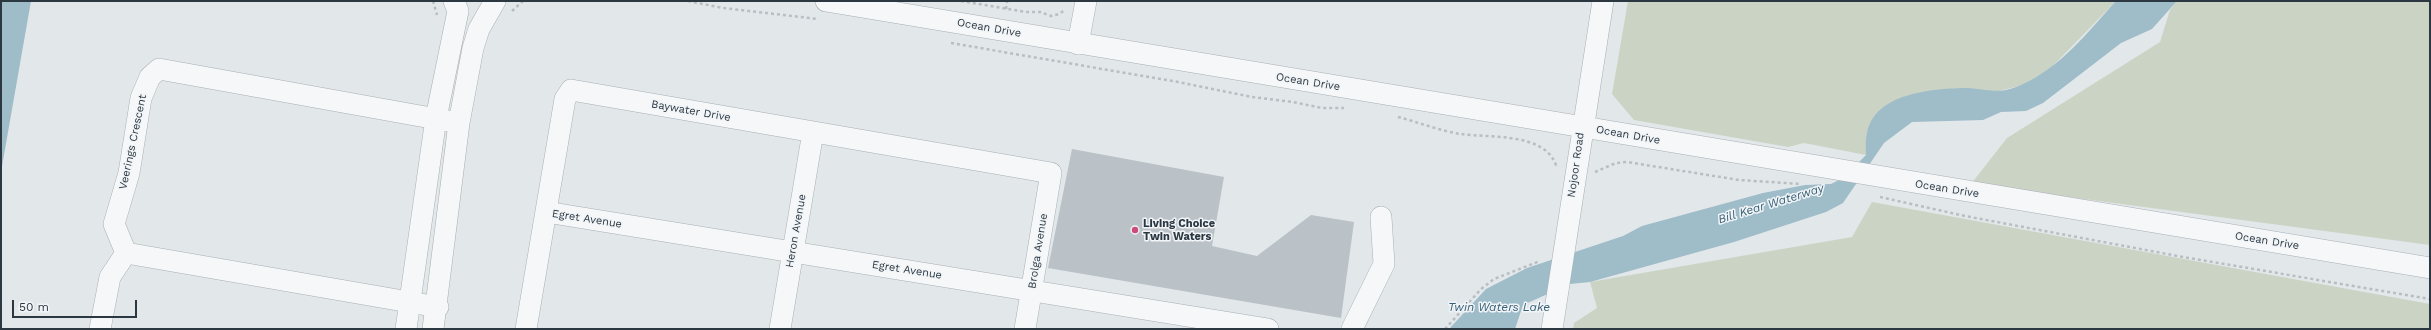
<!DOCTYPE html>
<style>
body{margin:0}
#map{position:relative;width:2431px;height:330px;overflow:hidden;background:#e2e7ea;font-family:"Work Sans",sans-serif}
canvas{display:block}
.frame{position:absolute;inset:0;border:2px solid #2b3842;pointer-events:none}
.scale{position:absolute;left:12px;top:300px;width:125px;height:18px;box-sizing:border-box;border:2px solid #2b3842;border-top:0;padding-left:5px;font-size:12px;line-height:14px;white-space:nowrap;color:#2b3842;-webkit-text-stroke:3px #f2f5f8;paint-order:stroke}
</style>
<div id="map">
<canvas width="2431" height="330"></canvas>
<div class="frame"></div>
<div class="scale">50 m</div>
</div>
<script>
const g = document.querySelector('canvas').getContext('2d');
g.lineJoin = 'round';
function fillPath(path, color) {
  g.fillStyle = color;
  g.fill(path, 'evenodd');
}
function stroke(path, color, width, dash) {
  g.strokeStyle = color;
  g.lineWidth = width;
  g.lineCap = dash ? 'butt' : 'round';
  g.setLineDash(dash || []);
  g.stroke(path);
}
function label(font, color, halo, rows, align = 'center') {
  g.font = font + ' "Work Sans",sans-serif';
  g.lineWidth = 3;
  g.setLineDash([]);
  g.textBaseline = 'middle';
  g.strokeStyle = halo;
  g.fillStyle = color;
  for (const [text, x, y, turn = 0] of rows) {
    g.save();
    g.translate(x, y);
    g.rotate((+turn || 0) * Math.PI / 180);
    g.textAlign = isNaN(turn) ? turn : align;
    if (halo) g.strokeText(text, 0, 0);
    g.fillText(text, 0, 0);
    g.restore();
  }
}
const green = new Path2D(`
 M1628,1H2116L2049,70L2020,86L1994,92L1966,88L1928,92L1867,133L1866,155L1804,143L1788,147L1634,120L1612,94Z
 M2177,1H2430V245L1971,184L2007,138L2160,42L2170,10Z
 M1872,202L2430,304V329H1573L1574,323L1597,308L1590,282L1852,237Z`);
const water = new Path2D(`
 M1,1H31L1,172Z
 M2116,1H2177L2152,29L2121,43L2043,103L2026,111L2001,112L1983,120L1912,122L1884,143L1843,203L1826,212L1734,242L1590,282L1570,284L1523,305L1515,329H1449L1486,289L1527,268L1623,236L1642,226L1763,193L1805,185L1831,184L1843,178L1866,155C1866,148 1865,140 1867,133C1875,93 1931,89 1964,88C1987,88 1997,96 2021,85C2060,68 2088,32 2116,1Z`);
const building = new Path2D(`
 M1072,149L1224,177L1212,246L1257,256L1311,215L1354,222L1341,318L1048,268Z`);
const path = new Path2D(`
 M433,1L437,15
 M688,1L723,8L818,19
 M961,1L1026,12H1040L1051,16L1059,14L1065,10
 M1006,9L1007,1
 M512,11L523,1
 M951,43L1178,82L1252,97L1293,102L1322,108H1344
 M1398,117C1418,122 1440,131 1461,134C1488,138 1544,132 1556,165H1559
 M1595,172L1616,163L1627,162L1739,180L1801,184
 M1880,197L1965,216L2183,257L2430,299
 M1445,329L1481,289L1494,279L1540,261`);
const minor = new Path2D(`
 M826,1L2430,268
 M1078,44L1086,1
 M546,212L1268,329
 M438,307L126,253L114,224L129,173L141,98L150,77L159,69L459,123
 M100,329L110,277L126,253
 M406,329L436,118L458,11L454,1
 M433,329L459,123L473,48L479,29L495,1
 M526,329L565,99L571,90L1051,173L1025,329
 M780,329L813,132
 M1352,329L1384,264L1381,217
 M1552,329L1603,1`);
const markers = [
 [1135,230,4,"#cb4c79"]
];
const streetNames = [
 ["Ocean Drive",989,28,10],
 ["Ocean Drive",1308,82,9],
 ["Baywater Drive",691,111,10],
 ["Ocean Drive",1628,135,10],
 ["Veerings Crescent",133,142,-78],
 ["Nojoor Road",1576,165,-82],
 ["Ocean Drive",1947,189,9],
 ["Egret Avenue",587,219,9],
 ["Heron Avenue",796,231,-80],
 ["Ocean Drive",2267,241,9],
 ["Brolga Avenue",1038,251,-81],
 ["Egret Avenue",907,270,9]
];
const poiNames = [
 ["Living Choice",1143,224],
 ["Twin Waters",1143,237]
];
const waterNames = [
 ["Bill Kear Waterway",1771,204,-17],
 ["Twin Waters Lake",1499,307]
];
fillPath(green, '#cbd4c4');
fillPath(water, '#9fbcc9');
fillPath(building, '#bac1c7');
stroke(minor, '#a7afb4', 22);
stroke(path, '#b8bec1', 2.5, [3, 3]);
stroke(minor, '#f5f7f8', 21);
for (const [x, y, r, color] of markers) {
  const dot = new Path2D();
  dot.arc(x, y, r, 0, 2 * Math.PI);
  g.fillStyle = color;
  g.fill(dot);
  stroke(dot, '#f2f5f8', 1.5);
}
label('11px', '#2b3842', '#f2f5f8', streetNames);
label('bold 11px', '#2b3842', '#f2f5f8', poiNames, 'left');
label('italic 12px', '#365f75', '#f2f5f8', waterNames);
</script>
